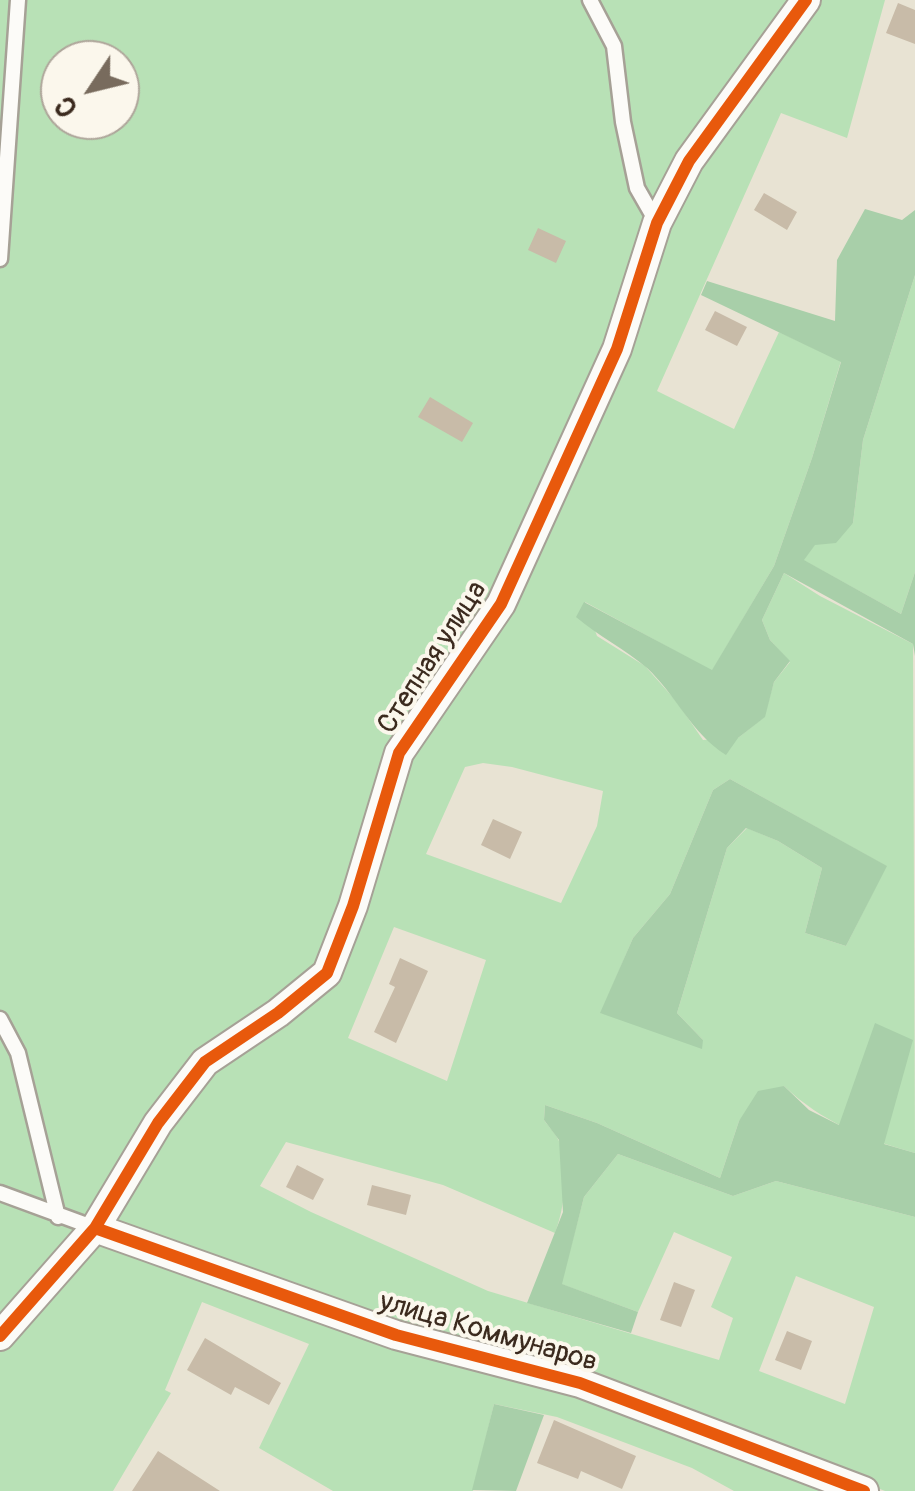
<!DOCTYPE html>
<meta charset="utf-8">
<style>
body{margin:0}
#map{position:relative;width:915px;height:1491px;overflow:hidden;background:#e8e3d3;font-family:Pangolin,sans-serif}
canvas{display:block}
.north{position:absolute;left:40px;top:40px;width:100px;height:100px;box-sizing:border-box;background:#fbf7ec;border:2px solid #aea59a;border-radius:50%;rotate:235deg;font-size:28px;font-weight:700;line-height:40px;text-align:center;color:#3b2a1e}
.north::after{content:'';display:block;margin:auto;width:35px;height:45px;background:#786b5d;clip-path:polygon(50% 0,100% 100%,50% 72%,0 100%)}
</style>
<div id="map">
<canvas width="915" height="1491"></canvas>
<div class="north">С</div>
</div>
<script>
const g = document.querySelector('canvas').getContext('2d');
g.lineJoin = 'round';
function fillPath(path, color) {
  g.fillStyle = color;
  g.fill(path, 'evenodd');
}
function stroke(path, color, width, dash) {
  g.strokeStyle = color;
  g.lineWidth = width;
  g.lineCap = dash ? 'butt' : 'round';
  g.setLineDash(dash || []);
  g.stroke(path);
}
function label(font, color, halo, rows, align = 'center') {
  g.font = font + ' Pangolin,sans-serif';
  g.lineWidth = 8;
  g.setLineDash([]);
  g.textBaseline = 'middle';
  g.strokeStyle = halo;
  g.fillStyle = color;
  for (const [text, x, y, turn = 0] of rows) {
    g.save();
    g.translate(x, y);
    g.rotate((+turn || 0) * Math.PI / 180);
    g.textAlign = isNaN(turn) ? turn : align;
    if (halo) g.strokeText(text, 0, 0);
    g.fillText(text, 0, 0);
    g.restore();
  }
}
const green = new Path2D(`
 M0,0H798L671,169L603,359L530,520L413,746L521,585L671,212L708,150L816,0H885L847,138L781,113L657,391L734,429L779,332L841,361L812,458L774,566L712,671L585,602L597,636L645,666L677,702L703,740L738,738L764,717L774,682L790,662L770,640L762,620L784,573L820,596L913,644L915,1153C865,1139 822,1122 784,1086L739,1121L720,1178L597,1123L545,1105L544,1120C549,1127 556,1134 559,1141C569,1169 565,1207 555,1233L443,1185L286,1142L260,1186L311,1212L488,1291L719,1360L733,1318L711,1307L732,1257L674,1232L638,1312L561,1284L584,1197L618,1154L733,1196L776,1181L915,1217V1491H885L677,1407L645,1416L841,1491H734L692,1468L557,1417L494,1404L473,1491H333L259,1448L309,1344L202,1302L165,1390L171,1393L113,1491H0ZM60,60H120V120H60ZM483,763L512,767L603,791L597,826L561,903L426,854L465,767ZM730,779L886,866L846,946L805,933L822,868L778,841L747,828L727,848L677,1013L703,1040L601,1013L633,938L670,894L713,790ZM394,927L486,960L447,1081L348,1038ZM796,1276L874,1307L845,1404L759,1371Z
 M915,275V572L901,614L803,560L815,544L853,523L863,440Z`);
const forest = new Path2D(`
 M865,209L902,220L915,210V275L863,440L853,523L836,543L815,545L804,560L901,614L915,572V656L913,644L784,573L762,620L770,640L790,661L774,682L765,717L738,738L726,755C691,733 677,696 647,668C625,649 598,636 576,617L584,602L712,670L774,566L812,458L841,362L701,295L707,281L835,321L837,260Z
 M730,779L887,866L846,946L805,933L822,868L778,841L746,828L727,848L677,1013L703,1040L702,1049L600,1013L633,938L670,894L713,790Z
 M875,1023L913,1040L884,1144L915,1153V1217L776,1181L733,1196L618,1154L584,1197L562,1284L638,1312L631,1333L527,1303L563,1212L559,1140L544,1120L545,1105L597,1123L720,1178L739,1121L758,1091L784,1086L809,1110L839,1125Z
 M494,1404L544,1415L516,1491L472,1490Z`);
const building = new Path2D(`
 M898,3L915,10V44L886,33Z
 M764,193L797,212L787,230L754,210Z
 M538,228L566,241L556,263L528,250Z
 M715,311L747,327L737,346L705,330Z
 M430,397L473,423L462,442L418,417Z
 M493,819L522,832L510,859L481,845Z
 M400,958L428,971L396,1043L374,1032L395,987L389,984Z
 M297,1165L324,1179L313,1200L286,1187Z
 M372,1185L411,1195L406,1215L367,1205Z
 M674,1282L695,1290L681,1327L660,1320Z
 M787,1331L812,1341L801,1370L775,1360Z
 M205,1338L281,1383L269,1405L235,1387L231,1395L187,1370Z
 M554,1420L636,1456L622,1489L581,1471L578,1479L537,1463Z
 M158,1451L220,1491H132Z`);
const service = new Path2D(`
 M590,0L614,46L623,122L637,188L657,223
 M0,259L18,0
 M0,1019L18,1053L58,1217
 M0,1193L95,1228`);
const minor = new Path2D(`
 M95,1228L396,1335L580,1383L864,1491
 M0,1336L95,1228L158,1123L205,1062L278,1013L327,973L353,906L399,753L501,604L617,349L657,223L689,161L806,0`);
const cycleway = new Path2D(`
 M95,1228L396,1335L580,1383L864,1491
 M0,1336L95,1228L158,1123L205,1062L278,1013L327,973L353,906L399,753L501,604L617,349L657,223L689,161L806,0`);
const streetNames = [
 ["Степная улица",433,658,-57],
 ["улица Коммунаров",488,1333,16]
];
fillPath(green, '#b8e1b6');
fillPath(forest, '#a8cfa9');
fillPath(building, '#c8bba8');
stroke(service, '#a6a196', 19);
stroke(minor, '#a6a196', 32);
stroke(service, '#fcfbf8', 14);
stroke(minor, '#fcfbf8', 28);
stroke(cycleway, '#e8590c', 12);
label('28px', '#3b2a1e', '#fbf7ec', streetNames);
</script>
